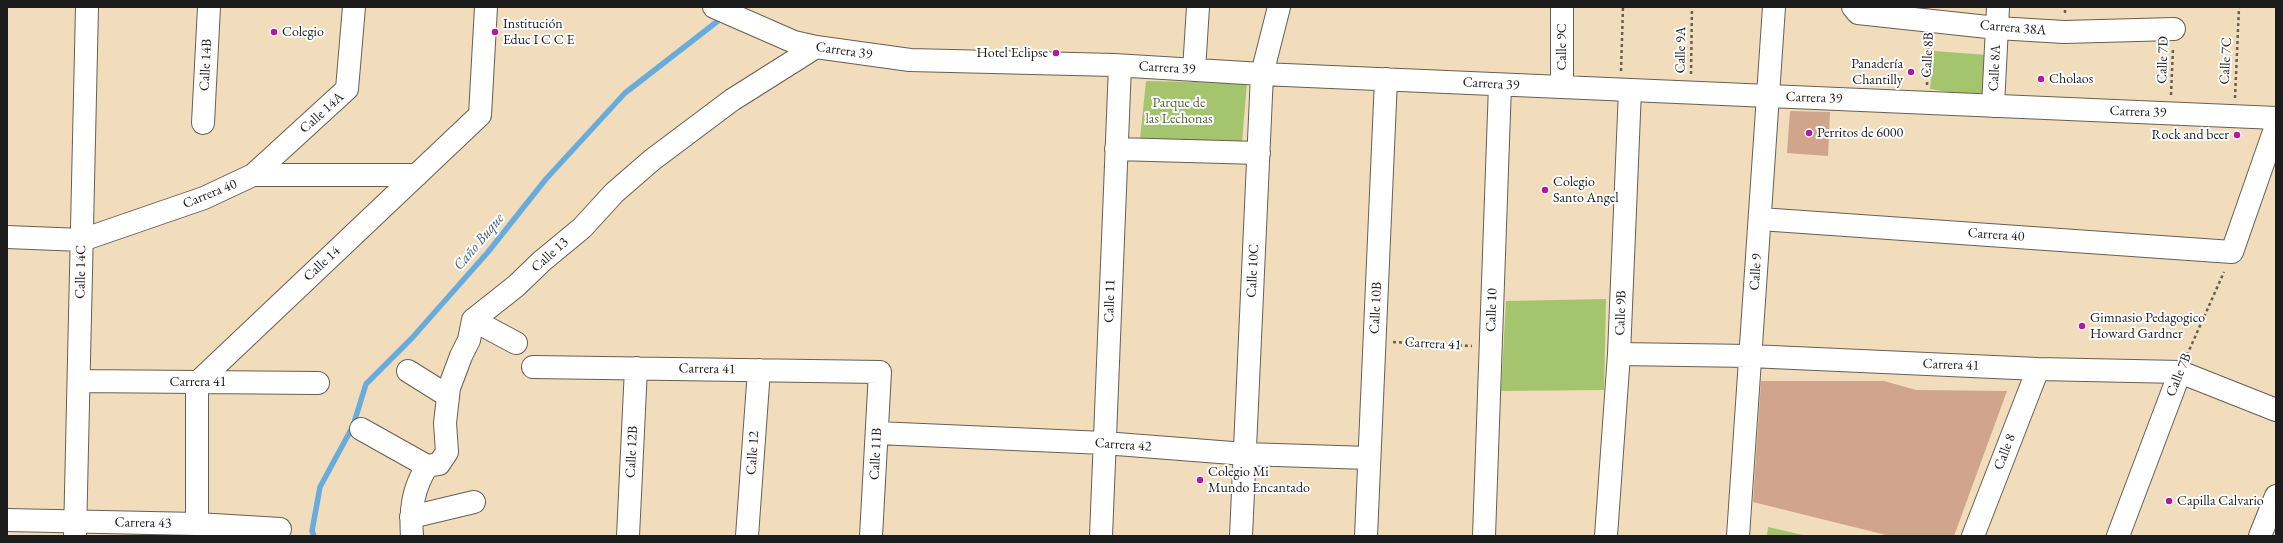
<!DOCTYPE html>
<meta charset="utf-8">
<style>
body{margin:0}
#map{position:relative;width:2283px;height:543px;overflow:hidden;background:#f1dcbb;font-family:"EB Garamond",serif}
canvas{display:block}
.frame{position:absolute;inset:0;border:8px solid #1c1c1c;pointer-events:none}
</style>
<div id="map">
<canvas width="2283" height="543"></canvas>
<div class="frame"></div>
</div>
<script>
const g = document.querySelector('canvas').getContext('2d');
g.lineJoin = 'round';
function fillPath(path, color) {
  g.fillStyle = color;
  g.fill(path, 'evenodd');
}
function stroke(path, color, width, dash) {
  g.strokeStyle = color;
  g.lineWidth = width;
  g.lineCap = dash ? 'butt' : 'round';
  g.setLineDash(dash || []);
  g.stroke(path);
}
function label(font, color, halo, rows, align = 'center') {
  g.font = font + ' "EB Garamond",serif';
  g.lineWidth = 4;
  g.setLineDash([]);
  g.textBaseline = 'middle';
  g.strokeStyle = halo;
  g.fillStyle = color;
  for (const [text, x, y, turn = 0] of rows) {
    g.save();
    g.translate(x, y);
    g.rotate((+turn || 0) * Math.PI / 180);
    g.textAlign = isNaN(turn) ? turn : align;
    if (halo) g.strokeText(text, 0, 0);
    g.fillText(text, 0, 0);
    g.restore();
  }
}
const green = new Path2D(`
 M1934,51L1987,55V98L1930,89Z
 M1146,81L1247,83L1242,142L1140,139Z
 M1606,299L1604,390L1501,391L1506,301Z
 M1768,527L1807,536H1767Z`);
const stream = new Path2D(`
 M314,536L312,531L320,487L353,426L366,384L412,338L488,252L546,179L625,93L723,17`);
const building = new Path2D(`
 M1790,111L1830,112L1828,156L1787,153Z
 M1761,381H1884L1916,390L2007,391L1954,536H1890L1753,502Z`);
const path = new Path2D(`
 M2065,13V7
 M1621,71L1623,7
 M1691,74L1692,7
 M1927,85L1929,40
 M2171,95L2173,48
 M2235,98L2239,7
 M1393,342L1472,346
 M2187,355L2224,272`);
const minor = new Path2D(`
 M714,7L794,42L816,47L910,60L1114,65L1262,74L2276,118
 M1562,7V87
 M1853,7L1858,13L1997,28L2064,32L2174,29
 M1194,70L1198,7
 M1993,106L1998,7
 M203,123L209,7
 M1116,149L1259,153
 M253,175L347,89L354,7
 M1760,219L2232,252L2276,126
 M7,237L82,240L204,198L253,175H417
 M473,320L516,343
 M1619,354L1750,356L2038,369L2180,372L2276,410
 M533,367L880,372L871,536
 M408,371L448,396
 M79,381L318,383
 M361,429L427,466
 M877,433L1104,443L1245,454L1369,458
 M411,517L474,502
 M7,520L197,524L280,529
 M75,536L87,7
 M197,536V383L480,115L486,7
 M412,536C410,509 413,489 427,466L439,464L447,452L445,423L449,388L461,356L469,340L473,320L516,286L542,261L582,228L614,193L652,160L732,100L816,47
 M628,536L636,368
 M747,536L759,370
 M1101,536L1120,66
 M1241,536L1262,74L1279,7
 M1366,536L1386,79
 M1484,536L1500,85
 M1606,536L1619,354L1630,90
 M1738,536L1774,7
 M1973,536L2038,369
 M2118,536L2180,372
 M2260,536L2276,496`);
const markers = [
 [274,32,4,"#b5179e"],
 [495,32,4,"#b5179e"],
 [1056,53,4,"#b5179e"],
 [1911,72,4,"#b5179e"],
 [2041,79,4,"#b5179e"],
 [1809,133,4,"#b5179e"],
 [2237,135,4,"#b5179e"],
 [1545,190,4,"#b5179e"],
 [2082,326,4,"#b5179e"],
 [1200,480,4,"#b5179e"],
 [2169,501,4,"#b5179e"]
];
const poiNames = [
 ["Institución",503,24],
 ["Educ I C C E",503,40],
 ["Colegio",282,32],
 ["Hotel Eclipse",1048,53,"right"],
 ["Panadería",1903,64,"right"],
 ["Chantilly",1903,80,"right"],
 ["Cholaos",2049,79],
 ["Perritos de 6000",1817,133],
 ["Rock and beer",2229,135,"right"],
 ["Colegio",1553,182],
 ["Santo Angel",1553,198],
 ["Gimnasio Pedagogico",2090,318],
 ["Howard Gardner",2090,334],
 ["Colegio Mi",1208,472],
 ["Mundo Encantado",1208,488],
 ["Capilla Calvario",2177,501]
];
const streetNames = [
 ["Carrera 38A",2013,28,5],
 ["Calle 9C",1562,47,-90],
 ["Calle 9A",1681,50,-89],
 ["Carrera 39",844,51,8],
 ["Calle 8B",1928,55,-87],
 ["Calle 7D",2163,60,-88],
 ["Calle 7C",2226,61,-87],
 ["Calle 14B",206,65,-87],
 ["Carrera 39",1167,68,3],
 ["Calle 8A",1995,68,-87],
 ["Carrera 39",1491,84,3],
 ["Carrera 39",1814,98,2],
 ["Carrera 39",2138,112,2],
 ["Calle 14A",322,113,-42],
 ["Carrera 40",210,194,-22],
 ["Carrera 40",1996,235,4],
 ["Calle 13",550,255,-42],
 ["Calle 14",322,264,-43],
 ["Calle 10C",1253,271,-87],
 ["Calle 14C",81,272,-89],
 ["Calle 9",1756,272,-86],
 ["Calle 11",1110,301,-88],
 ["Calle 10B",1376,308,-87],
 ["Calle 10",1492,310,-88],
 ["Calle 9B",1621,313,-88],
 ["Carrera 41",1433,344,3],
 ["Carrera 41",1951,365,2],
 ["Carrera 41",707,369,1],
 ["Calle 7B",2179,375,-68],
 ["Carrera 41",198,382],
 ["Carrera 42",1123,445,4],
 ["Calle 12B",632,452,-87],
 ["Calle 8",2005,452,-69],
 ["Calle 12",753,453,-86],
 ["Calle 11B",876,454,-87],
 ["Carrera 43",143,523,1]
];
const parkNames = [
 ["Parque de",1179,103],
 ["las Lechonas",1179,119]
];
const waterNames = [
 ["Caño Buque",479,242,-50]
];
fillPath(green, '#a4c56e');
stroke(stream, '#68abdd', 5.5);
fillPath(building, '#d0a58b');
stroke(minor, '#675f54', 24);
stroke(path, '#675f54', 2.5, [3, 3]);
stroke(minor, '#fff', 22);
for (const [x, y, r, color] of markers) {
  const dot = new Path2D();
  dot.arc(x, y, r, 0, 2 * Math.PI);
  g.fillStyle = color;
  g.fill(dot);
  stroke(dot, '#fff', 1.5);
}
label('14px', '#1c1c1c', '#fff', poiNames, 'left');
label('14px', '#1c1c1c', '#fff', streetNames);
label('14px', '#52603d', '#fff', parkNames);
label('italic 15px', '#3e5c73', '#fff', waterNames);
</script>
